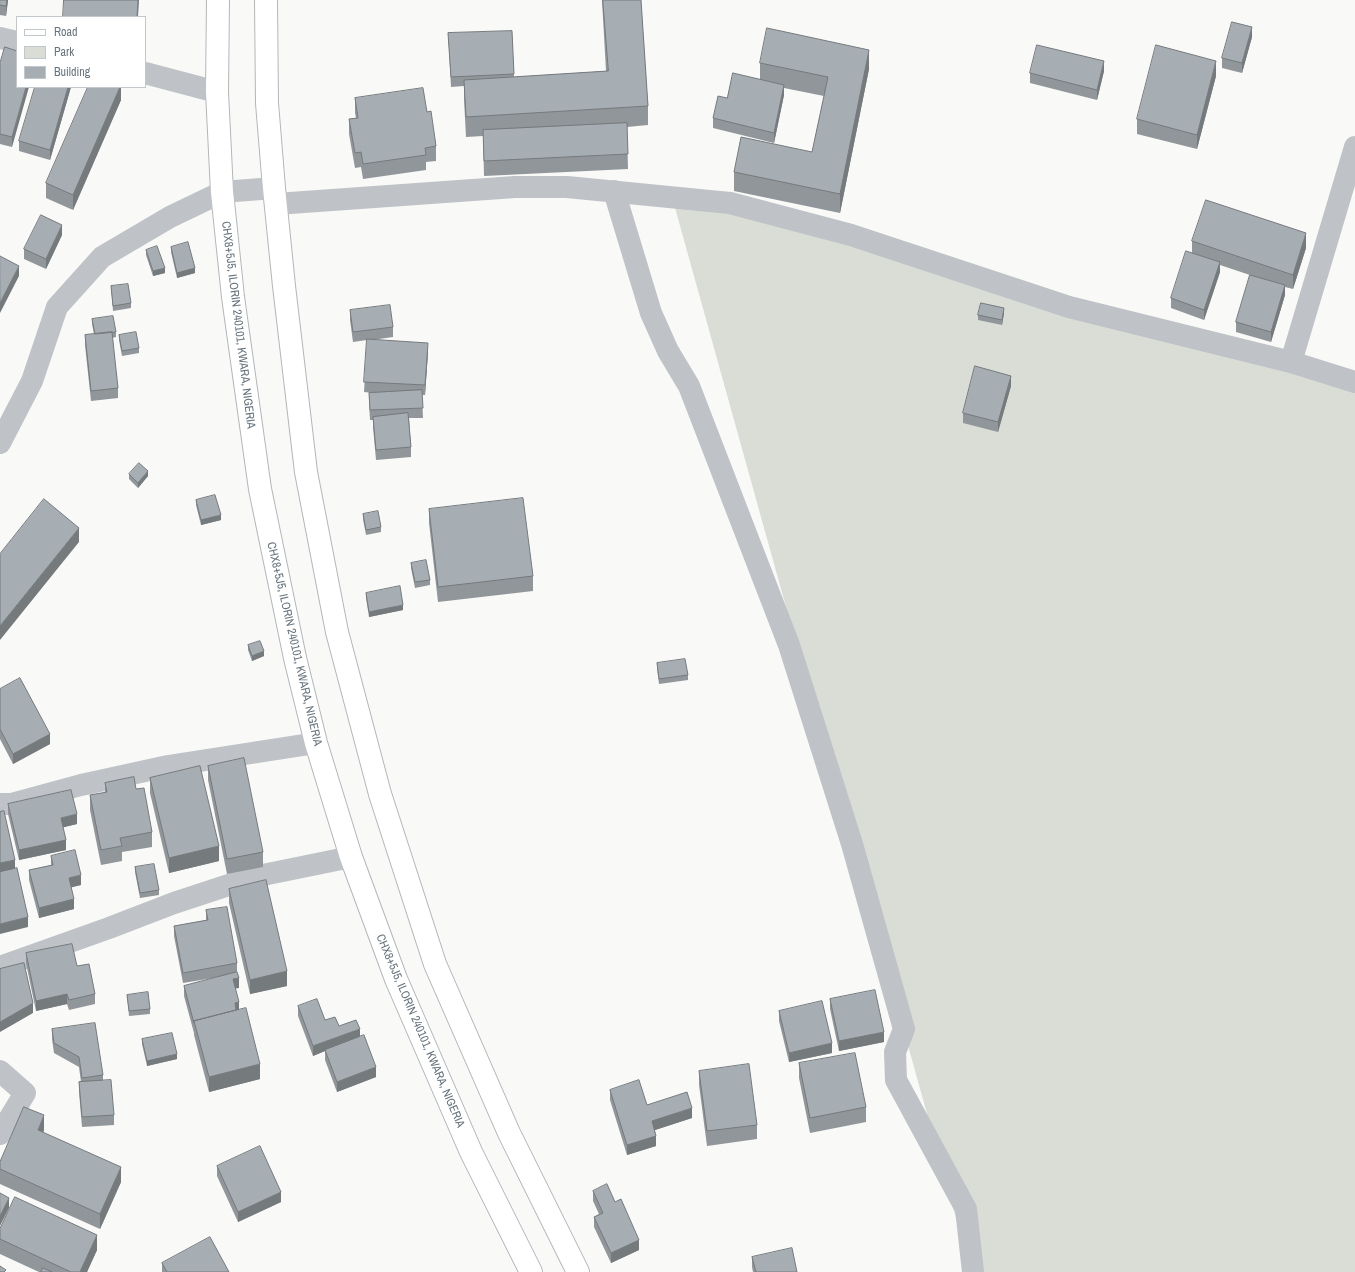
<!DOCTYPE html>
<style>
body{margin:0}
#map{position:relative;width:1355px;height:1272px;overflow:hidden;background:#f9f9f7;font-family:"Archivo Narrow",sans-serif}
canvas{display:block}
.legend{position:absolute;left:16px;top:16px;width:130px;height:72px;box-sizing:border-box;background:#fff;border:1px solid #c2c7cb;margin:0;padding:5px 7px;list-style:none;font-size:12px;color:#67747e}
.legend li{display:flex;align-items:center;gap:8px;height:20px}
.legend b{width:20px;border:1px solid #c2c7cb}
</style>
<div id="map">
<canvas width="1355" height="1272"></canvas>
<ul class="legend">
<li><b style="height:5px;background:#fff"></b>Road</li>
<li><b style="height:11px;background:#d9ddd6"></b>Park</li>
<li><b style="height:11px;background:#a7aeb3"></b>Building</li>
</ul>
</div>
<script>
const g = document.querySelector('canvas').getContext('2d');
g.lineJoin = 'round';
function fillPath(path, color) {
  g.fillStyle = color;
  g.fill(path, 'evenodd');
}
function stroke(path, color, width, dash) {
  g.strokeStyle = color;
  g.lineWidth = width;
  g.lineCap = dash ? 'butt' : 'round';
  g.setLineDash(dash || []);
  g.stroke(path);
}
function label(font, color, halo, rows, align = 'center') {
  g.font = font + ' "Archivo Narrow",sans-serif';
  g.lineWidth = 4;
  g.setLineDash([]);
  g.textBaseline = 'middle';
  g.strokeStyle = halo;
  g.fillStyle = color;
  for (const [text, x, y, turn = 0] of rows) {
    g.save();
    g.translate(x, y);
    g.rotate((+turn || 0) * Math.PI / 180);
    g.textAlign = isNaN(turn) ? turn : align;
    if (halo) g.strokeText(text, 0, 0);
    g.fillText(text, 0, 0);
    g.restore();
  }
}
const green = new Path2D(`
 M672,197L1355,385V1272H971Z`);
const minor = new Path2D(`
 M0,38L17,42
 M145,73L217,92
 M614,191L651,313L668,351L689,386L789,645L852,844L904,1029L895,1052L896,1080L966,1209L973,1272
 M276,204L515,187H567L730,203L851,235L1069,307L1291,362L1355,382
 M1291,362L1355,147
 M0,443L32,381L57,307L102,257L170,217L222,192L274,188
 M0,804H11L81,785L168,766L316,743
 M0,967L109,928L174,903L253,877L351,857
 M0,1071L25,1093L0,1134`);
const major = new Path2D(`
 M218,0L217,92L222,192L233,297L260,489L295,658L316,743L351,857L396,979L471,1152L531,1272
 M266,0L267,103L274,188L284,286L306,472L337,632L380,794L435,964L509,1133L578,1272`);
const wall = new Path2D(`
 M0,0H8L6,16L0,15Z
 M602,0H641L648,106V125L627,127L628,169L484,176L483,136L466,137L464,99V86L451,87L448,33L512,31L514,77L606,71Z
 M1252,37L1242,73L1222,68V58Z
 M17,51L12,147L0,144V63Z
 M760,63L869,69L840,213L734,191V172L812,152L824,96L784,88V95L774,143L713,128V118L727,98L760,79Z
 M1104,71L1097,100L1030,83V73Z
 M1216,76L1197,149L1137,134V119Z
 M71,87L50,160L19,151V141Z
 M121,87V100L73,210L46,198V183Z
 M355,98L427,112L436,146V161L426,162V170L363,179L361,167L355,168L349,134V119L356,118L355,113Z
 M62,235L46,269L24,259V249Z
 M1192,241L1306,248L1293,289L1285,287V295L1271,342L1236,332V322L1250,275L1220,265V272L1204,320L1171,308V298L1192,253Z
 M171,247L195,273L177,278L171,252Z
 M146,250L165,273L153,276L146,255Z
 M111,286L131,303V308L113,311Z
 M350,310L393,327V337L372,340L428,352L425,395H422L423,418H409L411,447V457L376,460L373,427V420H370L369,403V393H373L364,392L367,340L353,342L350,320Z
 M1004,313L1002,325L978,320V315Z
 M92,319L116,332V337L112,338L118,388V398L91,401L85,345V335L94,334L92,324Z
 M119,335L139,348V353L122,356L119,340Z
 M1011,386L998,432L963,423V413Z
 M129,474L148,476L138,488L129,479Z
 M196,500L221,520L201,525L196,505Z
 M429,509L533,576V591L438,602L429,523Z
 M363,514L381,527V532L366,535L363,519Z
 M411,563L430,580V585L415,588L411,568Z
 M366,593L403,610L369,617L366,598Z
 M248,645L264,656L252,661L248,650Z
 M657,663L688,675V680L659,684L657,668Z
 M0,689L50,744L13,764L0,739Z
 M208,766L263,852V867L227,874L208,780Z
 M150,778L219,861L169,873L150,793Z
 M105,783L136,789L152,832V847L122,852V861L101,865L90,810V795L105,793Z
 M8,804L77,824L63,827L66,850L19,860L8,814Z
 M51,856L81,885L71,887L74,909L39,918L29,880V870L51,865Z
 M135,867L159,890V895L140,898L135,872Z
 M229,889L287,986L250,994L229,903Z
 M206,910L237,963V972L239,988H235L239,1009L260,1079L209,1092L194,1035V1032V1033L184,996V986L219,977L183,983L174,936V926L206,920Z
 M26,953L77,966L95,994V1004L69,1010L67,1004L36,1011L26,963Z
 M127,995L150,1009V1014L129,1016Z
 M830,999L884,1042L839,1051L830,1009Z
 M298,1006L325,1020L339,1026L360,1037L376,1077L337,1092L325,1060V1051L313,1056L298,1016Z
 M779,1011L832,1053L789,1062L779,1021Z
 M52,1029L103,1075V1081L114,1115V1125L82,1127L79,1092V1082H81L79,1067L54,1053L52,1039Z
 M142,1039L177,1059L147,1066L142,1044Z
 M799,1063L866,1107V1122L810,1133L799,1078Z
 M699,1071L757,1125V1139L707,1146L699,1085Z
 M610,1090L647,1105L692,1118L655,1130L656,1146L627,1155L610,1100Z
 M44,1130L43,1133L121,1182L100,1229L0,1184V1162Z
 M217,1166L281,1202L238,1222L217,1176Z
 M593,1191L615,1202L639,1250L611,1263L594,1227V1217L599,1214L593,1201Z
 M0,1229L97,1250L87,1272H39L0,1254Z
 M752,1257L797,1272H753L752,1267Z
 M162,1263L229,1272H162Z`);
const shadedWall = new Path2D(`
 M7,0H8L6,16V6Z
 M138,0H139L138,17H137Z
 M1252,27V37L1242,73V63Z
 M869,50V69L840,213V194Z
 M1104,61V71L1097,100V90Z
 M1216,61V76L1197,149V135Z
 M784,85V95L774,143V133Z
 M26,87H29L12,147V137Z
 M68,87H71L50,160V150Z
 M120,87H121V100L73,210V195Z
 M62,225V235L46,269V259Z
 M1306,233V248L1293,289V275Z
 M1220,262V272L1204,320V310Z
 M19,266V276L0,313V303Z
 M165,268V273L153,276V271Z
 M195,268V273L177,278V273Z
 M1285,285V295L1271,342V332Z
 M1004,308V313L1002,325V320Z
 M428,343V352L425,395V385Z
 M1011,376V386L998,432V422Z
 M148,471V476L138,488V483Z
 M221,515V520L201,525V520Z
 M79,528V542L0,640V626Z
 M403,605V610L369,617V612Z
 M264,651V656L252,661V656Z
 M50,734V744L13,764V754Z
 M77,814V824L61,828V818Z
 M66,840V850L19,860V850Z
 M219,846V861L169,873V858Z
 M15,860V870L0,873V863Z
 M81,875V885L69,888V878Z
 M74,899V909L39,918V908Z
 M28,917V927L0,934V924Z
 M287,971V986L250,994V980Z
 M239,978V988L233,989V979Z
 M67,994V1004L36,1011V1001Z
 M239,1002V1012L237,1013L235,1003Z
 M33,1003V1013L0,1032V1022Z
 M360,1029V1039L325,1050V1051L313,1056V1046Z
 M884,1032V1042L839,1051V1041Z
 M832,1043V1053L789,1062V1053Z
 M177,1054V1059L147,1066V1061Z
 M260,1064V1079L209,1092V1077Z
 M376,1067V1077L337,1092V1082Z
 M692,1108V1118L652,1131V1121Z
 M44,1115V1130L38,1145V1130Z
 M656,1136V1146L627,1155V1145Z
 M121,1167V1182L100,1229V1214Z
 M281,1192V1202L238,1222V1212Z
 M9,1198V1208L0,1226V1216Z
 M97,1235V1250L87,1272H80Z
 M639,1240V1250L611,1263V1253Z`);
const building = new Path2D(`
 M0,0H7L6,6L0,5Z
 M64,0H138L137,17H63Z
 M603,0H641L648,106L466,117L464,80L608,71Z
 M1232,22L1252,27L1242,63L1222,58Z
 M767,28L869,50L840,194L734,172L741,137L812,152L828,77L760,63Z
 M512,31L514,74L451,77L448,33Z
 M1037,45L1104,61L1097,90L1030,73Z
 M1156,45L1216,61L1197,135L1137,119Z
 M5,47L17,51V87H26L12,137L0,134V63Z
 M733,73L784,85L774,133L713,118L718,96L727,98Z
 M35,87H68L50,150L19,141Z
 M88,87H120L73,195L46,183Z
 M423,88L427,112L431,111L436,146L425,148L426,155L363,164L361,152L355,153L349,119L358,118L355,98Z
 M627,123L628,154L484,161L483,130Z
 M1206,200L1306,233L1293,275L1192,241Z
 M41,215L62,225L46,259L24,249Z
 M188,242L195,268L177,273L171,247Z
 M157,246L165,268L153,271L146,250Z
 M1186,251L1220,262L1204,310L1171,298Z
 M0,256L19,266L0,303Z
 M1250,275L1285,285L1271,332L1236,322Z
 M128,284L131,303L113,306L111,286Z
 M981,303L1004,308L1002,320L978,315Z
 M390,305L393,327L353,332L350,310Z
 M113,316L116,332L95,334L92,319Z
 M112,332L118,388L91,391L85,335Z
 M136,332L139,348L122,351L119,335Z
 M367,339L428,343L425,385L364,382Z
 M975,366L1011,376L998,422L963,413Z
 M422,390L423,408L370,410L369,393Z
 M408,413L411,447L376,450L373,417Z
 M139,463L148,471L138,483L129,474Z
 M215,495L221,515L201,520L196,500Z
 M523,498L533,576L438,587L429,509Z
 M44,499L79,528L0,626V554Z
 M378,511L381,527L366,530L363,514Z
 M426,560L430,580L415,582L411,563Z
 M400,586L403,605L369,612L366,593Z
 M260,641L264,651L252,656L248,645Z
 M685,659L688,675L659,679L657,663Z
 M20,678L50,734L13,754L0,729V689Z
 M244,758L263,852L227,859L208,766Z
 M200,766L219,846L169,858L150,778Z
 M134,777L136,789L144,788L152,832L120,838L122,846L101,850L90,795L107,792L105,783Z
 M71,790L77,814L61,818L66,840L19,850L8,804Z
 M4,811L15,860L0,863V812Z
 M75,850L81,875L69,878L74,899L39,908L29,870L53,865L51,856Z
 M154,864L159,890L140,893L135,867Z
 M17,868L28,917L0,924V872Z
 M266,880L287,971L250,980L229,889Z
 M227,907L237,963L183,973L174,926L208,920L206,910Z
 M72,944L77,966L89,964L95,994L69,1000L67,994L36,1001L26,953Z
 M24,963L33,1003L0,1022V969Z
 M237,972L239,978L233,979L239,1002L235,1003L236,1010L194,1021V1023L184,986Z
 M875,990L884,1032L839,1041L830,999Z
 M148,992L150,1009L129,1011L127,995Z
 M317,999L325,1020L335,1017L339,1026L356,1020L360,1029L313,1046L298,1006Z
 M822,1001L832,1043L789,1053L779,1011Z
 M246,1008L260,1064L209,1077L194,1021Z
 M95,1023L103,1075L82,1078L79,1057L54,1043L52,1029Z
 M172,1033L177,1054L147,1061L142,1039Z
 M364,1035L376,1067L337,1082L325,1050Z
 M855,1053L866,1107L810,1118L799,1063Z
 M749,1064L757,1125L707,1131L699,1071Z
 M111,1080L114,1115L82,1117L79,1082Z
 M639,1080L647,1105L687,1092L692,1108L652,1121L656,1136L627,1145L610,1090Z
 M24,1107L44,1115L38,1130L121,1167L100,1214L0,1169V1162Z
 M260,1146L281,1192L238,1212L217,1166Z
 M607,1184L615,1202L621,1199L639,1240L611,1253L594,1217L603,1213L593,1191Z
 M0,1193L9,1198L0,1216Z
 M15,1197L97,1235L80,1272H71L0,1239V1229Z
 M210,1237L229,1272H167L162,1263Z
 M792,1248L797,1272H756L752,1257Z
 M0,1266L6,1270L4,1272H0Z
 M43,1268L52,1272H41Z`);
const streetNames = [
 ["CHX8+5J5, ILORIN 240101, KWARA, NIGERIA",238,325,83],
 ["CHX8+5J5, ILORIN 240101, KWARA, NIGERIA",294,644,77],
 ["CHX8+5J5, ILORIN 240101, KWARA, NIGERIA",420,1031,67]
];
fillPath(green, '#d9ddd6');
stroke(major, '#b3b7ba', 24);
stroke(minor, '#bfc2c6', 22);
stroke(major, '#fff', 22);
fillPath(wall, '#90969a');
fillPath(shadedWall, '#757a7d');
fillPath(building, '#a7aeb3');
stroke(building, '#757a7d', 1);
label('12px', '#67747e', '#fff', streetNames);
</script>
